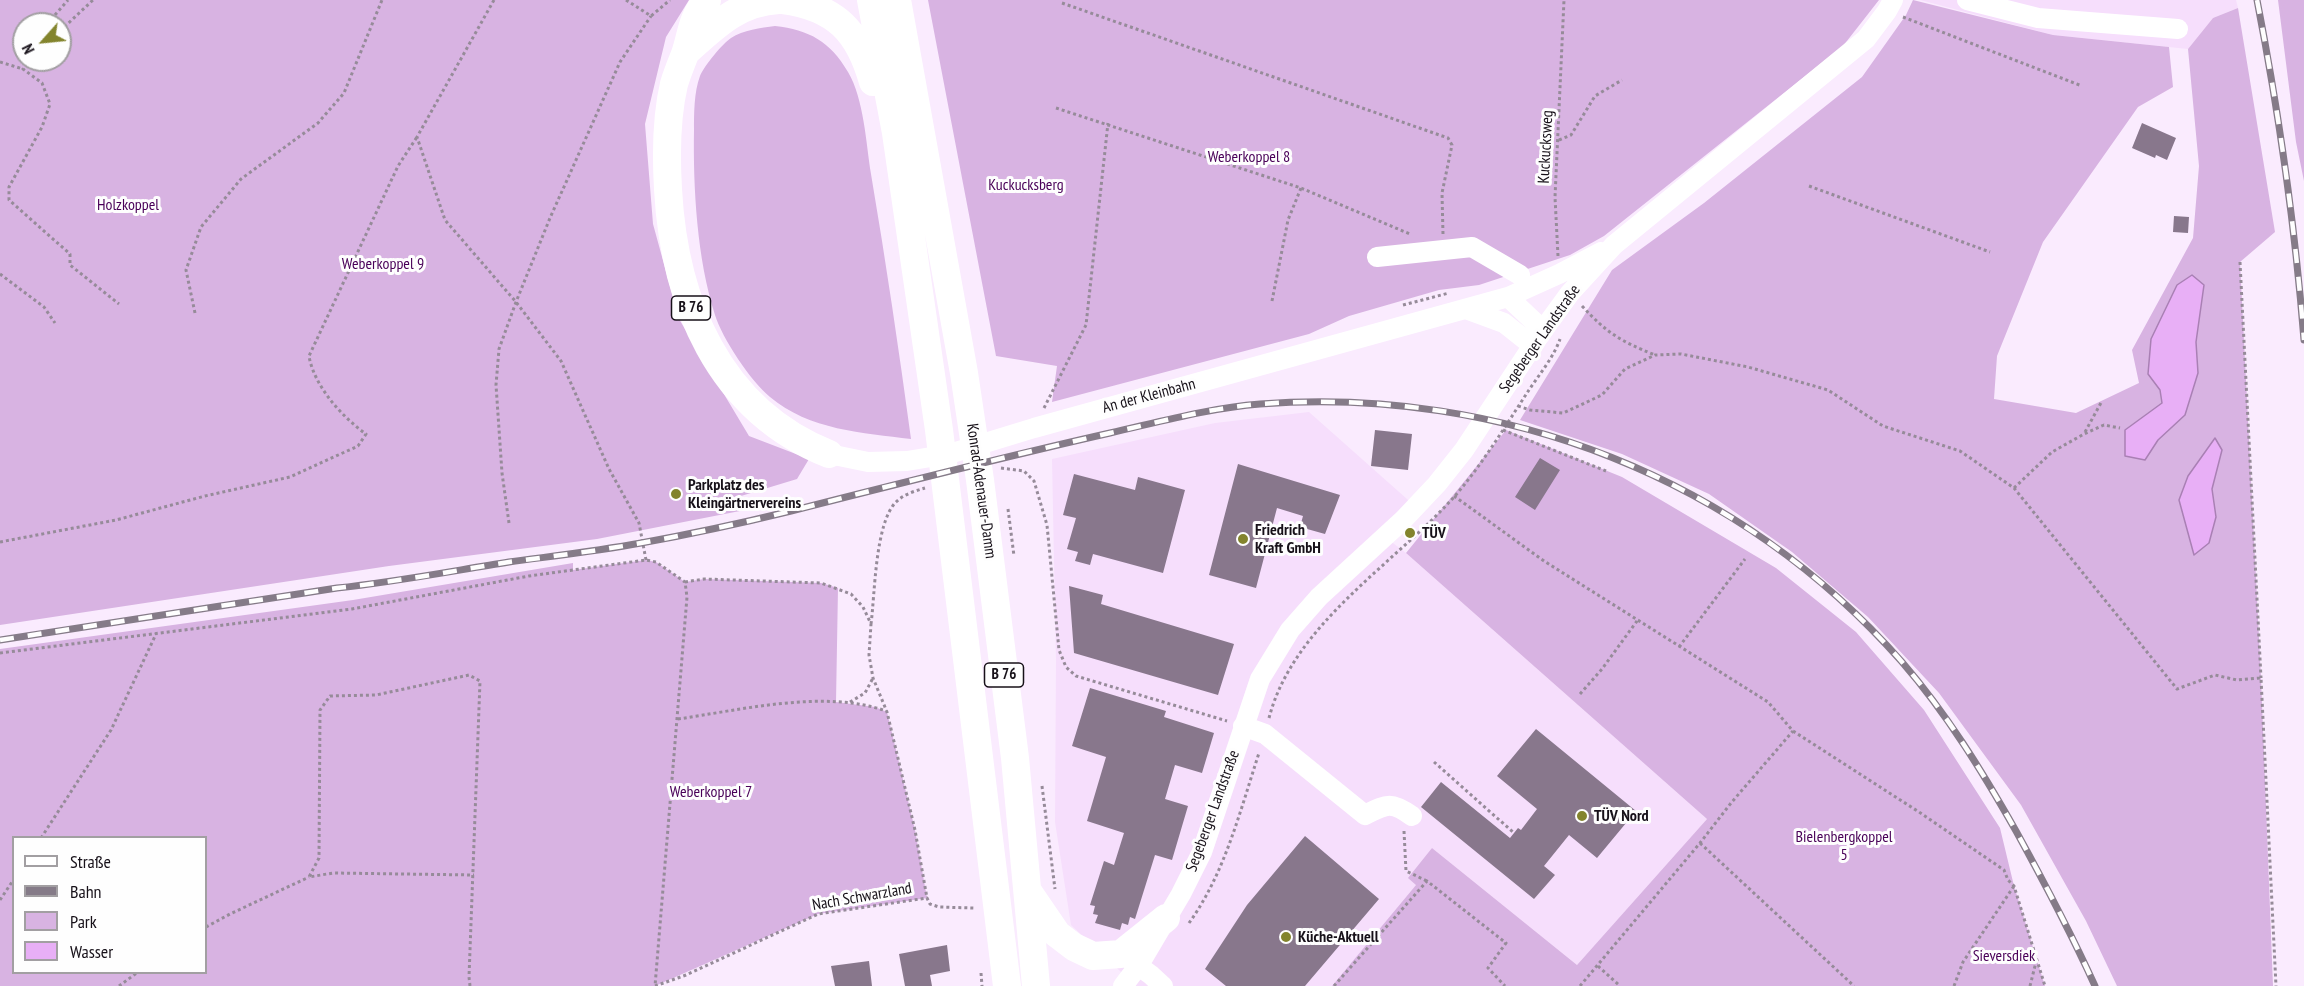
<!DOCTYPE html>
<meta charset="utf-8">
<style>
body{margin:0}
#map{position:relative;width:2304px;height:986px;overflow:hidden;background:#faebfe;font-family:"PT Sans Narrow",sans-serif}
canvas{display:block}
.legend{position:absolute;left:12px;top:836px;width:195px;height:138px;box-sizing:border-box;background:#fefefe;border:2px solid #a29fa2;margin:0;padding:8px 10px;list-style:none;font-size:18px;color:#171119}
.legend li{display:flex;align-items:center;gap:12px;height:30px}
.legend b{width:30px;border:2px solid #a29fa2}
.north{position:absolute;left:12px;top:12px;width:60px;height:60px;box-sizing:border-box;background:#fefefe;border:2px solid #a29fa2;border-radius:50%;rotate:243deg;font-size:16px;font-weight:700;line-height:24px;text-align:center;color:#171119}
.north::after{content:'';display:block;margin:auto;width:21px;height:27px;background:#83842d;clip-path:polygon(50% 0,100% 100%,50% 72%,0 100%)}
</style>
<div id="map">
<canvas width="2304" height="986"></canvas>
<ul class="legend">
<li><b style="height:8px;background:#fff"></b>Straße</li>
<li><b style="height:8px;background:#857b88"></b>Bahn</li>
<li><b style="height:16px;background:#d8b3e2"></b>Park</li>
<li><b style="height:16px;background:#e8aff6"></b>Wasser</li>
</ul>
<div class="north">N</div>
</div>
<script>
const g = document.querySelector('canvas').getContext('2d');
g.lineJoin = 'round';
function fillPath(path, color) {
  g.fillStyle = color;
  g.fill(path, 'evenodd');
}
function stroke(path, color, width, dash) {
  g.strokeStyle = color;
  g.lineWidth = width;
  g.lineCap = dash ? 'butt' : 'round';
  g.setLineDash(dash || []);
  g.stroke(path);
}
function label(font, color, halo, rows, align = 'center') {
  g.font = font + ' "PT Sans Narrow",sans-serif';
  g.lineWidth = 6;
  g.setLineDash([]);
  g.textBaseline = 'middle';
  g.strokeStyle = halo;
  g.fillStyle = color;
  for (const [text, x, y, turn = 0] of rows) {
    g.save();
    g.translate(x, y);
    g.rotate((+turn || 0) * Math.PI / 180);
    g.textAlign = isNaN(turn) ? turn : align;
    if (halo) g.strokeText(text, 0, 0);
    g.fillText(text, 0, 0);
    g.restore();
  }
}
const built = new Path2D(`
 M1920,0H2236L2238,8L2213,18L2188,49L2053,35Z
 M1309,412L1416,507L1385,537L1406,553L1707,819L1577,965L1432,848L1416,885L1332,986H1136L1071,925L1055,822L1056,661L1052,459L1215,423Z`);
const green = new Path2D(`
 M0,0H689L666,37L645,124L653,224L679,319L749,436L809,459L797,479L741,496L745,510L597,539L389,566L0,625ZM24,24H60V60H24Z
 M928,0H1879L1843,46L1604,236L1570,255L1479,285L1439,290L1349,316L1309,334L1052,402L1057,366L996,356Z
 M1913,0L2053,35L2169,47L2173,87L2138,107L2043,242L1997,356L1994,399L2076,413L2139,383L2132,350L2193,238L2199,166L2188,49L2213,18L2238,8L2275,232L2240,262L2261,678L2273,986H2117L2086,921L2021,805L1939,693L1868,617L1792,552L1709,494L1622,454L1520,420L1612,270L1704,203L1862,77L1906,15Z
 M2278,0H2304V181L2296,142Z
 M775,26C809,30 830,41 848,72C864,99 866,143 871,174C886,262 899,351 911,439C863,433 809,430 770,397C751,382 722,338 715,315C697,259 693,188 694,130C694,113 694,92 700,76C704,66 723,43 731,38C743,30 761,28 775,26Z
 M1506,430L1622,477L1776,568L1856,632L1924,710L2000,828L2014,886L2045,986H1332L1416,885L1408,878L1432,848L1577,965L1707,819L1406,553Z
 M646,560L656,562L685,582L704,579L821,583L838,588L836,702L875,707L887,712L915,830L927,898L818,914L655,986H0V649L353,600L573,563V570ZM14,838H206V972H14Z`);
const water = new Path2D(`
 M2192,275L2204,285L2196,342L2198,373L2185,415L2158,440L2145,460L2125,456V430L2162,403L2160,390L2148,374L2151,339L2177,285Z
 M2215,438L2222,450L2212,489L2216,517L2209,543L2194,555L2179,500L2188,476Z`);
const building = new Path2D(`
 M2142,123L2176,138L2167,160L2156,155L2155,158L2132,148Z
 M2174,216L2189,217L2188,233L2173,232Z
 M1375,430L1412,434L1408,470L1371,466Z
 M1540,458L1560,470L1535,510L1515,497Z
 M1238,464L1340,495L1325,534L1300,527L1303,516L1277,508L1256,588L1209,575Z
 M1074,474L1135,490L1138,477L1185,490L1163,573L1093,554L1090,565L1075,561L1078,552L1067,549L1076,518L1063,515Z
 M1069,586L1103,595L1101,604L1234,644L1218,695L1074,653Z
 M1090,688L1166,711L1164,717L1214,733L1202,773L1175,765L1165,799L1188,806L1172,860L1155,855L1135,919L1130,917L1128,925L1122,923L1120,930L1095,923L1098,915L1093,914L1095,906L1090,905L1104,861L1114,865L1124,833L1087,821L1106,757L1072,746Z
 M1536,729L1636,811L1597,858L1569,835L1544,866L1555,875L1534,899L1421,807L1441,782L1510,838L1518,828L1521,830L1537,809L1497,776Z
 M1305,836L1379,899L1305,986H1226L1205,969L1247,905Z
 M947,945L950,971L930,975L932,986H905L899,954Z
 M869,961L872,986H835L831,966Z`);
const path = new Path2D(`
 M494,0L417,137L445,220L516,302L561,361L609,469L639,523L646,560
 M626,0L651,16L670,0
 M1062,3L1448,138L1452,145L1442,193L1443,234
 M1903,17L2082,86
 M47,24L68,0
 M60,31L93,0
 M32,60L23,69L42,83L50,104L42,127L9,187V200L70,254V265L119,304
 M0,62L23,69
 M1056,108L1301,188L1410,234
 M1559,140L1571,135L1595,96L1622,80
 M1809,186L1990,252
 M1558,256L1555,197L1564,0
 M2240,262L2261,678
 M0,274L44,307L55,323
 M1272,301L1288,220L1301,188
 M1403,305L1449,293
 M1582,306C1607,333 1620,341 1655,355
 M195,313L186,270L201,227L241,179L318,123L344,93L382,0
 M1518,406L1530,410L1563,413L1602,395L1625,369L1655,355L1681,354L1748,367L1828,390L1883,426L1960,451L2014,488L2177,689L2215,675L2237,680L2261,678L2276,986
 M1044,408L1086,325L1108,123
 M1503,430L1606,471
 M2085,432L2102,401
 M1001,468L1024,471L1034,481L1047,525L1059,650L1066,667L1076,676L1227,721
 M2014,488L2052,452L2084,434L2104,425L2120,428
 M1454,496L1544,561L1768,702L1793,731L1919,812L2004,870L2008,880L2014,886L2045,986
 M1008,509L1014,556
 M509,523L502,473L496,385L499,349L516,302L550,218L620,62L651,16
 M0,542L116,520L205,496L290,477L358,446L366,434C342,417 314,386 309,356L398,166L417,137
 M685,582L704,579L821,583L851,594L863,607L871,624L869,655L873,678L887,712L915,830L927,898
 M871,624C875,594 875,523 896,502C904,494 915,491 925,488
 M1679,647L1745,559
 M0,653L352,609L529,576L646,560L656,562L685,582L687,597L655,986
 M1580,694L1602,669L1637,621
 M850,702L865,693L873,678
 M1269,718C1293,625 1393,565 1454,497C1482,465 1504,428 1527,393C1538,376 1554,357 1560,339
 M678,719C741,710 825,689 886,711
 M1434,762L1514,833
 M1042,786L1055,889
 M1404,831L1406,871L1427,881
 M41,838L111,730L156,634
 M1700,843L1854,986
 M0,900L14,879
 M1189,923C1225,873 1240,811 1259,753
 M206,927L230,914L309,877
 M1598,966L1620,986
 M981,973L982,986
 M119,986L138,972
 M470,986L469,977L480,681L469,675L376,695L330,696L320,710L319,858L309,877L333,873L474,875
 M655,986L686,975L818,914L927,898L930,904L939,907L974,908
 M1334,986L1427,881L1506,943L1488,968L1505,986
 M1580,986L1700,843L1731,803L1793,731
 M1954,986L1963,962L2014,886
 M2030,986L2036,962`);
const minor = new Path2D(`
 M1967,0L2038,18L2178,29
 M1377,257L1472,247L1520,275
 M1508,297L1543,330
 M1466,309L1504,323L1533,346
 M829,454L868,462L907,461L949,454L1034,428L1508,297L1559,274L1601,252
 M1243,726L1265,734L1365,815C1387,804 1391,801 1412,816
 M1129,959L1151,975L1163,986
 M1123,986L1139,965L1181,894L1202,852L1260,679L1290,630L1319,597L1404,519L1437,484L1464,450L1543,330L1570,293L1614,245L1866,39L1887,11L1893,0`);
const highway = new Path2D(`
 M707,0C691,19 692,33 685,54C681,64 677,74 674,84C666,118 666,155 668,189C674,301 718,410 829,454
 M783,0C836,7 859,32 873,82
 M871,0L896,133L939,430L1007,986
 M897,0L964,373L980,480L1015,758L1036,986
 M686,52C715,26 738,2 779,0
 M1029,893L1057,934L1074,947L1093,956L1121,954L1166,918`);
const rail = new Path2D(`
 M2257,0C2279,113 2295,226 2304,340
 M0,640L337,588C395,582 452,571 509,562C553,556 597,551 641,543C691,534 742,523 791,511C897,484 1003,457 1110,433C1159,422 1209,408 1260,404C1503,386 1740,478 1902,662C1947,714 1982,771 2016,831C2044,882 2071,933 2095,986`);
const markers = [
 [676,494,6,"#83842d"],
 [1410,533,6,"#83842d"],
 [1243,539,6,"#83842d"],
 [1582,816,6,"#83842d"],
 [1286,937,6,"#83842d"]
];
const shields = [
 [691,308,39],
 [1004,675,39]
];
const shieldNames = [
 ["B 76",691,308],
 ["B 76",1004,675]
];
const streetNames = [
 ["Kuckucksweg",1546,147,-87],
 ["Segeberger Landstraße",1540,339,-55],
 ["An der Kleinbahn",1149,396,-15],
 ["Konrad-Adenauer-Damm",981,491,82],
 ["Segeberger Landstraße",1213,811,-70],
 ["Nach Schwarzland",862,897,-10]
];
const parkNames = [
 ["Weberkoppel 8",1249,157],
 ["Kuckucksberg",1026,185],
 ["Holzkoppel",128,205],
 ["Weberkoppel 9",383,264],
 ["Weberkoppel 7",711,792],
 ["Bielenbergkoppel",1844,837],
 ["5",1844,855],
 ["Sieversdiek",2004,956]
];
const poiNames = [
 ["Parkplatz des",688,485],
 ["Kleingärtnervereins",688,503],
 ["Friedrich",1255,530],
 ["Kraft GmbH",1255,548],
 ["TÜV",1422,533],
 ["TÜV Nord",1594,816],
 ["Küche-Aktuell",1298,937]
];
fillPath(built, '#f6defc');
fillPath(green, '#d8b3e2');
fillPath(water, '#e8aff6');
stroke(water, '#a980b4', 1.5);
fillPath(building, '#88778c');
stroke(path, '#968b99', 3, [3, 3]);
stroke(minor, '#fff', 20);
stroke(highway, '#fff', 28);
stroke(rail, '#857b88', 7);
stroke(rail, '#fefefe', 4.5, [14]);
for (const [x, y, r, color] of markers) {
  const dot = new Path2D();
  dot.arc(x, y, r, 0, 2 * Math.PI);
  g.fillStyle = color;
  g.fill(dot);
  stroke(dot, '#fefefe', 2);
}
for (const [x, y, w] of shields) {
  const box = new Path2D();
  box.roundRect(x - w / 2, y - 12, w, 24, 4.5);
  g.fillStyle = '#fefefe';
  g.fill(box);
  stroke(box, '#171119', 1.5);
}
label('bold 15px', '#171119', null, shieldNames);
label('16px', '#171119', '#fefefe', streetNames);
label('16px', '#490058', '#fefefe', parkNames);
label('bold 16px', '#171119', '#fefefe', poiNames, 'left');
</script>
